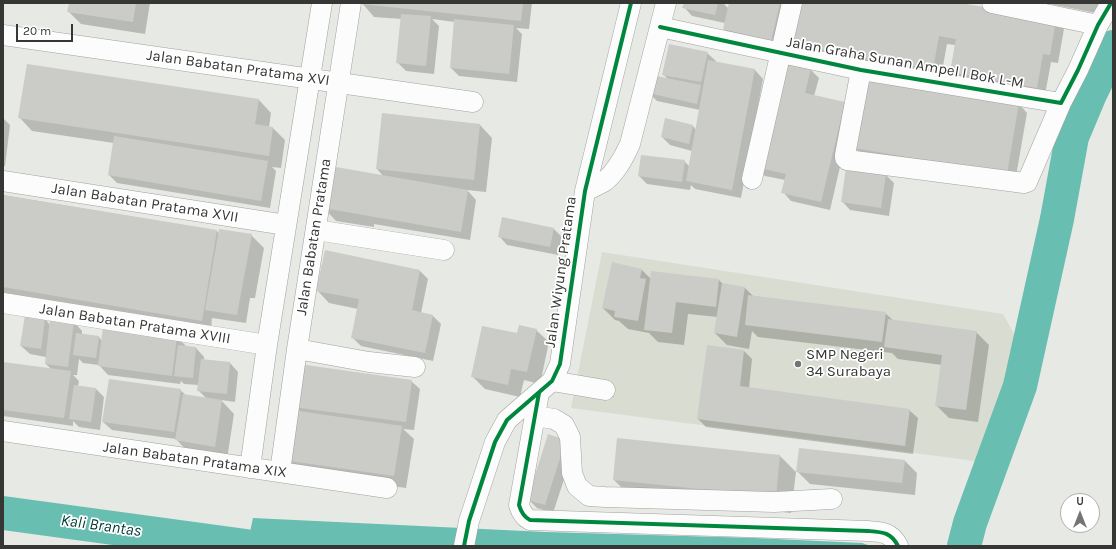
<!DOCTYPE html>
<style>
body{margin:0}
#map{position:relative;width:1116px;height:549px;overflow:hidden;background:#e7e9e4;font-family:Karla,sans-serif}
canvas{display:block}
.frame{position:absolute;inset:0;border:4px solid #363734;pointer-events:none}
.north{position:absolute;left:1060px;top:493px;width:40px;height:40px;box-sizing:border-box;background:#fff;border:1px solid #afafae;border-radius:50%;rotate:0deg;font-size:11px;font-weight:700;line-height:16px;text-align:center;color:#363734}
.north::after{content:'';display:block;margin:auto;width:14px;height:18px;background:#747572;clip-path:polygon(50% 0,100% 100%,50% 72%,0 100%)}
.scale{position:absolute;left:16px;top:24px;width:57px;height:18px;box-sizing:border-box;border:2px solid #363734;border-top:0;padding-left:5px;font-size:12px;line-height:14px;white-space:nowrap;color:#363734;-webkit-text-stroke:3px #fff;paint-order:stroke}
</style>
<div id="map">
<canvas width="1116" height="549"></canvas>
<div class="frame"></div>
<div class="north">U</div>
<div class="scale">20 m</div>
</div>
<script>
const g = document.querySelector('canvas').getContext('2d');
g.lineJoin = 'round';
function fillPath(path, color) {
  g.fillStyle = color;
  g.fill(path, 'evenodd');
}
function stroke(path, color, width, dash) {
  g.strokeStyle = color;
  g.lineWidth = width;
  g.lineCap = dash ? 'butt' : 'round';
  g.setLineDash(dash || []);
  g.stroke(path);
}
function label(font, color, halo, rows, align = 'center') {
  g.font = font + ' Karla,sans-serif';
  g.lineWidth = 3.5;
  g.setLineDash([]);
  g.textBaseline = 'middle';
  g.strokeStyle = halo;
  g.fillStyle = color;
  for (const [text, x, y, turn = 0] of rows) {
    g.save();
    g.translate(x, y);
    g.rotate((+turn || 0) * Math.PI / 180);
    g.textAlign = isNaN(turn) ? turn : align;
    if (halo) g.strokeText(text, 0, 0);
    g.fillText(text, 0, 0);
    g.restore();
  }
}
const built = new Path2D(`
 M602,252L1003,314L1021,346L1014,383L991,424L975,461L571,408Z`);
const water = new Path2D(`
 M253,518L545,532L754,538L862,543L871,546H247Z`);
const shadow = new Path2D(`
 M70,3H150L145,34L81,24L69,12Z
 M362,3H532L529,29L516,28L522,34L517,82L459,76L451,68L455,22L432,19L439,26L434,74L406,71L398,63L402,19L374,17Z
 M685,3H723L729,9L730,4L727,3H791L780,49L733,37L724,29L725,23L692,16L684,7Z
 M955,3L1055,20L1064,29L1058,63L1051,62L1045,95L959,81L951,72L955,45L947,44L941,77L799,53L790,44Z
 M1045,3H1104L1101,14Z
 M707,53L716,61L715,63L755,70L763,79L741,198L695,189L691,185L690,190L647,184L639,176L684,161L689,166L692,151L670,145L662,137L666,120L693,126L696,130L700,110L657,101L649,93L669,80L663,74Z
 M810,69L819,78L814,96L844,103L853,111L830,210L791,201L783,192L785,180L765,176L756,167Z
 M259,100L271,113L269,127L273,128L285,140L281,168L272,167L276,171L270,208L117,183L109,175L114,143L32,131L20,118Z
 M1019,104L1027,113L1015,182L864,156L855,148Z
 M3,118L10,125L5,166H3Z
 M480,125L492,138L486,192L467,190L476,200L470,240L374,224V227L336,221L324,208L384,177L377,169Z
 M886,175L894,183L889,216L850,210L842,201Z
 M3,195L217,231L219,234L251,235L264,248L255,298H250L246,323L212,318L211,329L3,294Z
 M553,228L562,237L558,255L507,245L499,236Z
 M642,270L651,279L719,280L724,285L745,288L753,296L885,313L894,321L976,332L989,345L978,422L949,418L936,405L942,365L898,359L892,353L758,337L752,331L749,349L727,345L715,333L718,317L688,314L684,345L658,342L649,333L628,329L619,321L615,320L603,308Z
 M420,271L428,279L421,313L433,316L441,324L433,361L361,346L352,337L358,309L329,303L317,290Z
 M45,319L50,325L74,322L82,331V335L99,337L102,341L177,337L186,346L196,348L204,357V360L230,363L238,372L235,402L221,400L234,414L227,459L188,452L176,439L112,430L103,422L180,390L186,395L207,399L198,390L199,385L184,384L181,381L180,384L108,375L99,365L83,363L79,359L77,375H73L79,381L78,386L96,389L104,397L100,430L79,427L73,421V426L3,416V363L51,369L46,364V357L30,354L21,346Z
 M536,330L549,342L540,384L524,380L520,397L485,389L472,376L518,335Z
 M744,351L752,359L749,388L909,410L918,418L913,454L706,427L698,419Z
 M411,381L420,389L414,430L403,429L414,439L406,488L297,472L284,460L300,412L294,406Z
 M549,436L574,449L553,513L537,508L528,499Z
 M780,456L796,472L791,513L630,496L614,480Z
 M905,461L917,473L915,495L810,484L797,471Z`);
const river = new Path2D(`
 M3,513L246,546
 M964,546L970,523L1020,386L1057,219L1072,137L1090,94L1113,47`);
const building = new Path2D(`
 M69,3H136L133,22L67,12Z
 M361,3H523L521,21L361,4Z
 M684,3H718L715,15L682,8Z
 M729,3H780L771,41L723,29Z
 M797,3H961L1056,20L1050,55L1043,54L1037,88L950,72L956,39L939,36L933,69L789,44Z
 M401,14L431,16L426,66L396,63Z
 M454,19L514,25L509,74L450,68Z
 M669,44L708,52L701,82L662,75Z
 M708,60L755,69L732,190L686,181Z
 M780,61L811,68L805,93L845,102L821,202L781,193L786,174L755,167Z
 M27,64L259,99L255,124L273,127L269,156L18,118Z
 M652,75L701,85L697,104L648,93Z
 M865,77L1019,103L1007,174L854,148Z
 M382,113L480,124L474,180L376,169Z
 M665,118L693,125L689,144L661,137Z
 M114,136L268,161L261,201L108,175Z
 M641,155L685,160L682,182L638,176Z
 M330,166L468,190L461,232L323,208Z
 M846,168L886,174L881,208L841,202Z
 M3,195L217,230L202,321L3,287Z
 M502,217L554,228L550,247L498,237Z
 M219,229L252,234L237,315L205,310Z
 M325,250L420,270L412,310L433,315L425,353L351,338L359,299L316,291Z
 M612,262L642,269L640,278L646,279L638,321L614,317L615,311L602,308Z
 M651,271L719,279L716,307L676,302L672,333L644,330Z
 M722,283L745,287L737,337L714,333Z
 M748,295L886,312L882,342L745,325Z
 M25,315L45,319L41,349L20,346Z
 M50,318L74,321L68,367L45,364Z
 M888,319L977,331L966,410L935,406L942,355L884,347Z
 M519,325L537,329L527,372L511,369L508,385L471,377L482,326L517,333Z
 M103,327L177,336L172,376L98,366Z
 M76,333L99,336L96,358L73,355Z
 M178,345L196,347L193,378L174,376Z
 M707,345L744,350L740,386L910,409L905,446L697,419Z
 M201,359L230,362L227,394L197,391Z
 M3,362L71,371L64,418L3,410Z
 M299,364L412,380L406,422L293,407Z
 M109,379L181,389L174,432L102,422Z
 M74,385L96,388L91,422L69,419Z
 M183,394L222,400L215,447L175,440Z
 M291,410L402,426L394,476L283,460Z
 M548,434L566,440L545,505L527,500Z
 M617,438L780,455L776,497L613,480Z
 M799,448L905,460L902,483L796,472Z`);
const minor = new Path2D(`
 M992,3L1098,25
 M660,27L861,70L1061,103L1078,70L1098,25L1111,3
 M3,35L473,102
 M861,70L845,155V158L847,160L1024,183L1027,182L1061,103
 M752,179L792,3
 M3,181L286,225
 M585,191C591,188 599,185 605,181C617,171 624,157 630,144L666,3
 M316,230L444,250
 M3,303L267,345
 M297,349L369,362L415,367
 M552,381L605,390
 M539,393L519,505C521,512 524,517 530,520L868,531C882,532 891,532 898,546
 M535,416L554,419L564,425L570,437L572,473L577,486L589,496L605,497L774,502L832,499
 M3,431L387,488
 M250,468L267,345L322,3
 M280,472L297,349L351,3
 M464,546L469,521L495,442L507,420L552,381L560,364L585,191L631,3`);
const cycleway = new Path2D(`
 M660,27L861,70L1061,103L1078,70L1098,25L1111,3
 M539,393L519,505C521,512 524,517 530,520L868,531C882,532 891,532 898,546
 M464,546L469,521L495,442L507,420L552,381L560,364L585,191L631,3`);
const markers = [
 [798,364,4,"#747572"]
];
const streetNames = [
 ["Jalan Graha Sunan Ampel I Bok L-M",905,63,10],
 ["Jalan Babatan Pratama XVI",238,68,8],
 ["Jalan Babatan Pratama XVII",145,203,9],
 ["Jalan Babatan Pratama",314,237,-81],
 ["Jalan Wiyung Pratama",561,272,-82],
 ["Jalan Babatan Pratama XVIII",135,324,9],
 ["Jalan Babatan Pratama XIX",195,460,8]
];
const poiNames = [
 ["SMP Negeri",806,355],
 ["34 Surabaya",806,372]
];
const waterNames = [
 ["Kali Brantas",101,526,8]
];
fillPath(built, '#d9dcd1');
fillPath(water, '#68beb1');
fillPath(shadow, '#0003');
stroke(river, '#68beb1', 34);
fillPath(building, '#cbcbc8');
stroke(minor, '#a1a29f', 21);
stroke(minor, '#fbfcfb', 20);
stroke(cycleway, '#00873e', 4);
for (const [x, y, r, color] of markers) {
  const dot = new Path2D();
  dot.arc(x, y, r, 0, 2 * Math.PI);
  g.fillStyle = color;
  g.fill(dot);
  stroke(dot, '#fff', 1.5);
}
label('15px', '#363734', '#fff', streetNames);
label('15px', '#363734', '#fff', poiNames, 'left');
label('italic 16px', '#013933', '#fff', waterNames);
</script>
